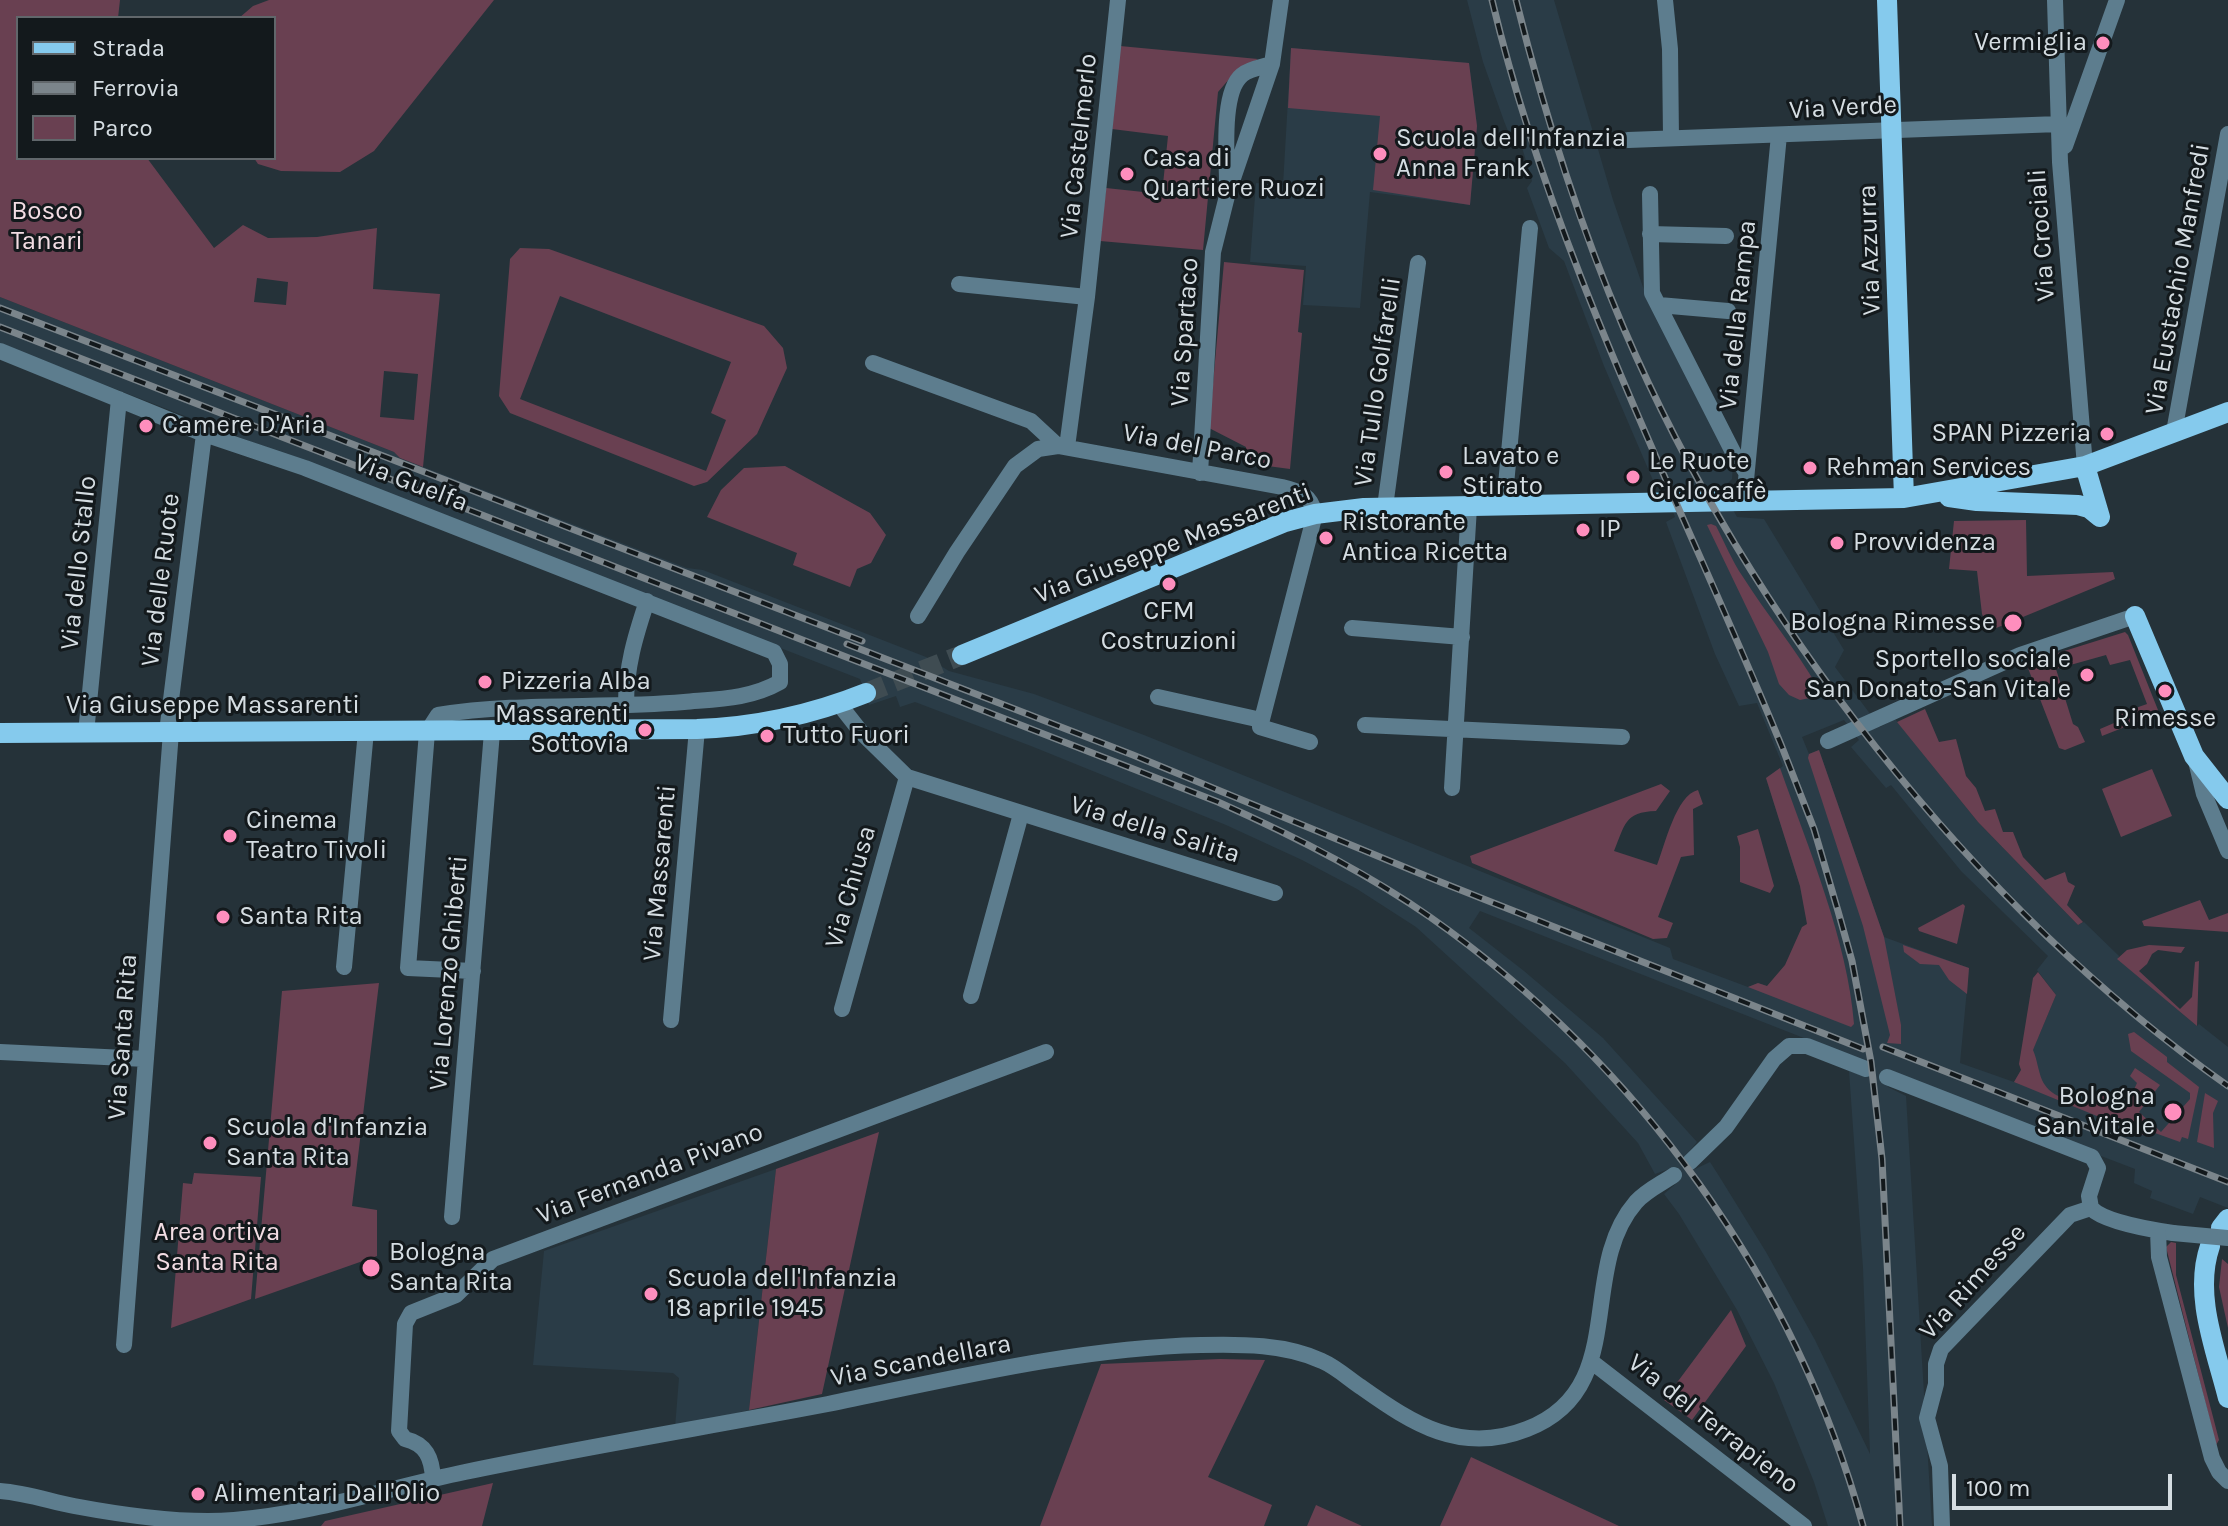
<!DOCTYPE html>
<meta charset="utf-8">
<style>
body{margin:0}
#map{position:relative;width:2228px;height:1526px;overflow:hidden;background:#253239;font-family:Karla,sans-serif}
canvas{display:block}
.legend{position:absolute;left:16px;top:16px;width:260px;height:144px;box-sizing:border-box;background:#13191c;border:2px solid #61676b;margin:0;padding:10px 14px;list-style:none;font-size:24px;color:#d5dde2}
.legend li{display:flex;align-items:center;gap:16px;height:40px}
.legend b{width:40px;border:2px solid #61676b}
.scale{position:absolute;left:1952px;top:1474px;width:220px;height:36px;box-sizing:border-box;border:4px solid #d5dde2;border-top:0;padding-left:10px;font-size:24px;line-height:28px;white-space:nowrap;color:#d5dde2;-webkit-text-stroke:6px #13191c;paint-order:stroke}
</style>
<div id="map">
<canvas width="2228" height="1526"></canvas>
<ul class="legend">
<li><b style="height:10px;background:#85caed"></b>Strada</li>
<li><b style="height:10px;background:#7b858b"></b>Ferrovia</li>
<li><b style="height:22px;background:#694051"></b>Parco</li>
</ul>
<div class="scale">100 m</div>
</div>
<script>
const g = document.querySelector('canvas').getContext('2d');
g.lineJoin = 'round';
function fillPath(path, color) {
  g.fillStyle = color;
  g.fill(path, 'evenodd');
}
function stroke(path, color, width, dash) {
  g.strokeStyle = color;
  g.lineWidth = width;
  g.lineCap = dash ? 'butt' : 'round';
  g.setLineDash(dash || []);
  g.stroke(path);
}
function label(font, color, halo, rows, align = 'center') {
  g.font = font + ' Karla,sans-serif';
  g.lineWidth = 6;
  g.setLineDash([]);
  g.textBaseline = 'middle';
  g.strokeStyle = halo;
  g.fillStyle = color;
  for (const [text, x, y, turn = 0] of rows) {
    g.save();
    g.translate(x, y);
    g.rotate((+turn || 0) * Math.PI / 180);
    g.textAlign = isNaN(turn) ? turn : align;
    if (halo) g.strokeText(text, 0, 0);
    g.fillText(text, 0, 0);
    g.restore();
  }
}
const built = new Path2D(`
 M1467,0H1554L1613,200L1643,287L1733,465L1732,479L1722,489L1737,517L1764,519L1844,650L1835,667L1880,727L1895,719L1978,822L2078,925L2084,922L2119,956L2118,959L2197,1026L2199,1024L2228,1047V1208L2200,1197L2193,1214L2150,1198L2152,1191L2134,1183L2135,1169L1887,1074L1888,1087L1906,1096L1932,1526H1828L1814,1482L1774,1383L1737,1310L1679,1214L1664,1194L1679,1181L1669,1169L1655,1174L1638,1143L1565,1063L1416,927L1357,889L1302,860L1226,825L1031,746L915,702L900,707L896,696L869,705L860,679L0,344V297L394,452L400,458L687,568L703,570L926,657L949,671L1034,694L1144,735L1670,948L1673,959L1748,987L1758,983L1804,999L1814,955L1800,886L1766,778L1783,766L1757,703L1739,706L1715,654L1666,522L1675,517L1664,489L1655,485L1604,366L1564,261L1549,248L1527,188L1532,181L1521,144L1512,141L1504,121L1483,62ZM1844,720L1859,740L1851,747L1886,788L1891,785L1961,871L2048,956L2037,970L2056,995L2034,1047L2014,1082L1960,1063L1969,968L1884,937L1819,750L1809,754L1802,737ZM1480,911L1865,1062L1867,1077L1849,1071L1863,1268L1870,1454L1815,1340L1766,1252L1719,1176L1710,1162L1695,1169L1685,1157L1697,1142L1603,1038L1524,971L1469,928Z
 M1291,48L1469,63L1477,126L1470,205L1370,192L1360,308L1303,305L1306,266L1250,262L1256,183L1283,185Z
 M776,1169L749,1410L675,1428L679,1378L673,1373L533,1365L544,1251Z`);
const green = new Path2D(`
 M0,0H120L118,18H18V158H147L214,248L243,225L268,238L317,237L377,228L373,289L440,294L423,467L400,458L394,452L0,297ZM257,278L288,282L286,305L254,302ZM384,371L418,374L414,420L380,417Z
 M269,0H494L374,151L340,172L281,171L258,164L254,158H274V18H239L253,6Z
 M1120,46L1258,59L1236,71L1218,92L1203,250L1100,241L1106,188L1162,194L1168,136L1112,129Z
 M1291,48L1469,63L1477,126L1470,205L1373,190L1380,116L1288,108Z
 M520,248L549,249L764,326L783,348L787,368L757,434L707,482L694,486L510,413L499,396L510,259ZM560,296L731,362L711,413L726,420L706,471L520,399Z
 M1224,262L1304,270L1298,332L1302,333L1290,469L1245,463L1246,447L1209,428Z
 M785,466L870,513L886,535L871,563L857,569L850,587L793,565L797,553L707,517L721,490L744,468Z
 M2026,520L2027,576L2113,572L2115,579L1989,631L1982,614L1977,571L1949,569L1954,521Z
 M1711,524L1716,526C1725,543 1732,561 1743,577C1767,615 1796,649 1818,688L1815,697L1800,700L1789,695L1779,684L1768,652L1707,525Z
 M2125,632L2128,635L2158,710V714L2102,736L2100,729L2121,720V713L2147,704L2130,660L2110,665L2106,655L2056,669L2073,724L2078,727L2085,742L2065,750L2059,748L2026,663Z
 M1925,709L1939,742L1956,739L1966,776L1976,788L1985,811L1995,809L2003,832H2013L2023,857L2045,880L2065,872L2068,882L2075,886L2067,905L2083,922L2078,925L1978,822L1897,722Z
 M1819,750L1884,937L1901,1025V1044L1887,1043L1890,1035L1863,926L1808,758L1809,754Z
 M1780,768C1808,847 1848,942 1854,1024L1851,1027L1748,987L1758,983L1767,986L1785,965L1802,927L1807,924L1800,886L1766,778Z
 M2152,769L2172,816L2121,837L2102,789Z
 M1661,784L1670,791L1656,811C1624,812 1625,825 1614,851L1657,865C1665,845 1676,795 1698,790L1703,804L1693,809L1694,855L1681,857L1658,917L1673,923L1667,938L1653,939L1472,863L1470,856Z
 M1758,829L1774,886L1770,893L1740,882V847L1737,836Z
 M2200,900L2209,920L2228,913V932L2144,926L2142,921Z
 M1963,904L1965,906L1957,944L1919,931L1918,928Z
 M1903,945L1969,968L1967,994L1949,980L1939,965L1920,964L1904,952Z
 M2149,945L2185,947L2181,953L2158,950L2152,954L2147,964L2139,971L2180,1009L2192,997L2195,962L2199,961L2197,1026L2117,959L2127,950Z
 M2038,972L2056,995L2033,1050C2037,1059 2038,1070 2042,1080C2055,1107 2089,1100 2112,1093L2116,1107L2124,1111L2137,1083L2130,1076L2135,1068L2160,1085L2139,1112L2161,1132L2190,1099V1093L2131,1051L2128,1034L2134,1032L2167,1057V1062L2199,1087L2188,1139L2182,1137L2180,1142L2155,1133L2148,1137L2014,1082L2021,1070L2019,1064L2033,978Z
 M379,983L352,1206L377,1210V1256L255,1299L282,991Z
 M2205,1093L2218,1101L2213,1113L2214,1148L2197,1142Z
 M879,1132L822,1394L749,1410L776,1169Z
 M194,1173L261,1177L251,1299L171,1328L183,1183L192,1184Z
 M2171,1242L2176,1243V1275L2218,1436L2219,1440L2216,1445L2166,1247Z
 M2222,1259L2228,1264V1328L2219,1287Z
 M1731,1310L1746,1346L1692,1420L1664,1400Z
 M1220,1359L1265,1360L1208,1477L1272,1505L1264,1526H1040L1101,1364Z
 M1471,1457L1619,1526H1440Z
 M493,1483L482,1526H321L325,1521Z
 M1316,1505L1362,1526H1307Z`);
const majorTunnel = new Path2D(`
 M866,693L962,655`);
const minor = new Path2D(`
 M1665,0L1670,49L1671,138
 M2055,0L2060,162L2085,466
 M1628,140L2059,124
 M2065,146L2117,0
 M1227,182C1227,157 1221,92 1242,75C1249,69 1262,67 1272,64
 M1650,194L1652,293L1734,454L1746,472
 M1650,234L1726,236
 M959,284L1087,297
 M1659,305L1728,311
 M0,351L204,434L305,468L774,652L780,664V682C750,699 718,699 684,702C602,709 519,702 438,715L427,732L408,968L473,971
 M873,363L1031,421L1058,446L1282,487C1299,491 1311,495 1315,514L1260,727L1310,742
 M2174,432L2228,134
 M1067,447L1087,297L1118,0
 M1200,473L1213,252L1227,196L1272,64L1281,0
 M1744,501L1779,135
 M1504,506L1530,228
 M1385,507L1418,263
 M918,616L957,552L1015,466L1038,449L1058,446
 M1352,628L1462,637
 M1158,697L1261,720
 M839,704L861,732L907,777L1275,893
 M626,705C626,667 635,637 647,601
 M1365,725L1622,737
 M167,732L204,434
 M86,733L119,399
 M1828,741L2020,655L2135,616
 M2196,761L2204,794L2228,851
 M1452,788L1469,507
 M344,967L366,731
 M971,996L1021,814
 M842,1009L907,777
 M671,1020L697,729
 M0,1052L146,1059
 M1887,1077L2092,1157L2098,1168L2089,1196L2091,1208
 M1690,1162L1726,1127L1774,1059L1789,1046H1807L1866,1069
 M452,1217L492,732
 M2158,1231L2159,1257L2212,1458L2219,1472L2228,1481
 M124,1345L171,732
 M1592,1362L1804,1526
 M433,1479C432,1458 426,1444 405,1439L399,1431L405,1324L411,1313L456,1295L493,1259L1046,1052
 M0,1491C26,1493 49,1501 74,1506C122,1515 185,1524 234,1520C312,1514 388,1488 465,1472C585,1447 707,1427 828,1404C951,1379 1076,1348 1201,1345C1241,1344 1286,1344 1322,1361C1336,1367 1349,1379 1361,1387C1413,1424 1461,1455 1527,1429C1631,1389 1576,1271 1636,1202C1647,1190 1661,1184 1674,1175
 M1942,1526L1940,1466L1927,1418L1936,1384V1364L1941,1349L2070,1215L2091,1208C2104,1222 2153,1230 2173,1233`);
const major = new Path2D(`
 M1887,0L1904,498
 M2085,466L2100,517
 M1949,497L1977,501L2078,505L2089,508L2100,517
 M2135,616L2194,756L2228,799
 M962,655L1285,522L1315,514L1364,508L1904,498L2085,466L2228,412
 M0,733L697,729C755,727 811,715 866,693
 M2221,1228L2228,1219
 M2210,1246C2193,1295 2216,1350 2228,1398`);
const rail = new Path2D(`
 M1492,0C1554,261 1681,501 1782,747L1814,829L1838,911L1852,961L1871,1062L1882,1159L1900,1526
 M1516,0C1544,112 1578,222 1624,329C1748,617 1971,905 2228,1086
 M0,308L862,641
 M0,327L1218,802C1292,835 1364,871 1430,917C1638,1063 1796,1281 1863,1526
 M847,644L1133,755L1443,883L1863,1049
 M1883,1047L2228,1182`);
const minorBridge = new Path2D(`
 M2173,1233L2228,1238`);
const markers = [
 [2103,43,8,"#fe8ebd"],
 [1380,154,8,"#fe8ebd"],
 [1127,174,8,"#fe8ebd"],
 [146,426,8,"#fe8ebd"],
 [2107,434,8,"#fe8ebd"],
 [1810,468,8,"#fe8ebd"],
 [1446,472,8,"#fe8ebd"],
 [1633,477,8,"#fe8ebd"],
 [1583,530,8,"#fe8ebd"],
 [1326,538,8,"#fe8ebd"],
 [1837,543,8,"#fe8ebd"],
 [1169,584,8,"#fe8ebd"],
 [2013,623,10,"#fe8ebd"],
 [2087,675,8,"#fe8ebd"],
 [485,682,8,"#fe8ebd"],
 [2165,691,8,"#fe8ebd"],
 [645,730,8,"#fe8ebd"],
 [767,736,8,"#fe8ebd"],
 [230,836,8,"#fe8ebd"],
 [223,917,8,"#fe8ebd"],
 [2173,1112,10,"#fe8ebd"],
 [210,1143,8,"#fe8ebd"],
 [371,1268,10,"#fe8ebd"],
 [651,1294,8,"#fe8ebd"],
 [198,1494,8,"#fe8ebd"]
];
const poiNames = [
 ["Vermiglia",2087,43,"right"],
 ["Scuola dell'Infanzia",1396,139],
 ["Anna Frank",1396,169],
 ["Casa di",1143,159],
 ["Quartiere Ruozi",1143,189],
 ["Camere D'Aria",162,426],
 ["SPAN Pizzeria",2091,434,"right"],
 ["Lavato e",1462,457],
 ["Stirato",1462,487],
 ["Le Ruote",1649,462],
 ["Ciclocaffè",1649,492],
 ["Rehman Services",1826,468],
 ["Ristorante",1342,523],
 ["Antica Ricetta",1342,553],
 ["IP",1599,530],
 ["Provvidenza",1853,543],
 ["CFM",1169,612,"center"],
 ["Costruzioni",1169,642,"center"],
 ["Bologna Rimesse",1995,623,"right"],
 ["Sportello sociale",2071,660,"right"],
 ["San Donato-San Vitale",2071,690,"right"],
 ["Pizzeria Alba",501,682],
 ["Massarenti",629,715,"right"],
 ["Sottovia",629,745,"right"],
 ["Rimesse",2165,719,"center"],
 ["Tutto Fuori",783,736],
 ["Cinema",246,821],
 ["Teatro Tivoli",246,851],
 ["Santa Rita",239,917],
 ["Bologna",2155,1097,"right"],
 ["San Vitale",2155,1127,"right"],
 ["Scuola d'Infanzia",226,1128],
 ["Santa Rita",226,1158],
 ["Bologna",389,1253],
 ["Santa Rita",389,1283],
 ["Scuola dell'Infanzia",667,1279],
 ["18 aprile 1945",667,1309],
 ["Alimentari Dall'Olio",214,1494]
];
const streetNames = [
 ["Via Verde",1843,108,-3],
 ["Via Castelmerlo",1079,146,-84],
 ["Via Crociali",2042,235,-94],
 ["Via Azzurra",1870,250,-92],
 ["Via Eustachio Manfredi",2178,279,-80],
 ["Via della Rampa",1738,315,-84],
 ["Via Spartaco",1185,332,-86],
 ["Via Tullo Golfarelli",1378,382,-82],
 ["Via del Parco",1197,447,11],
 ["Via Guelfa",411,483,21],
 ["Via Giuseppe Massarenti",1173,544,-21],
 ["Via dello Stallo",79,563,-84],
 ["Via delle Ruote",161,580,-83],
 ["Via Giuseppe Massarenti",213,706],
 ["Via della Salita",1155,830,17],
 ["Via Massarenti",660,873,-85],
 ["Via Chiusa",851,887,-74],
 ["Via Lorenzo Ghiberti",449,973,-85],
 ["Via Santa Rita",123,1037,-86],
 ["Via Fernanda Pivano",650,1174,-21],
 ["Via Rimesse",1973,1282,-48],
 ["Via Scandellara",921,1361,-11],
 ["Via del Terrapieno",1713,1424,38]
];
const parkNames = [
 ["Bosco",47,212],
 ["Tanari",47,242],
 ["Area ortiva",217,1233],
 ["Santa Rita",217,1263]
];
fillPath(built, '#2a3c47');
fillPath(green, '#694051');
stroke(majorTunnel, '#3f4c52', 20, [20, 10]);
stroke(minor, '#5d7d8e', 16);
stroke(major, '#85caed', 20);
stroke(rail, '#7b858b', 7);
stroke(rail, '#13191c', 4, [12]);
stroke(minorBridge, '#5d7d8e', 16);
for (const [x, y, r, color] of markers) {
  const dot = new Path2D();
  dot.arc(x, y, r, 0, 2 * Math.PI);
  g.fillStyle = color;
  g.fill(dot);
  stroke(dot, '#13191c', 3);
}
label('26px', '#d5dde2', '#13191c', poiNames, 'left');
label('26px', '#d5dde2', '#13191c', streetNames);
label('26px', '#f3dde4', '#13191c', parkNames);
</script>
